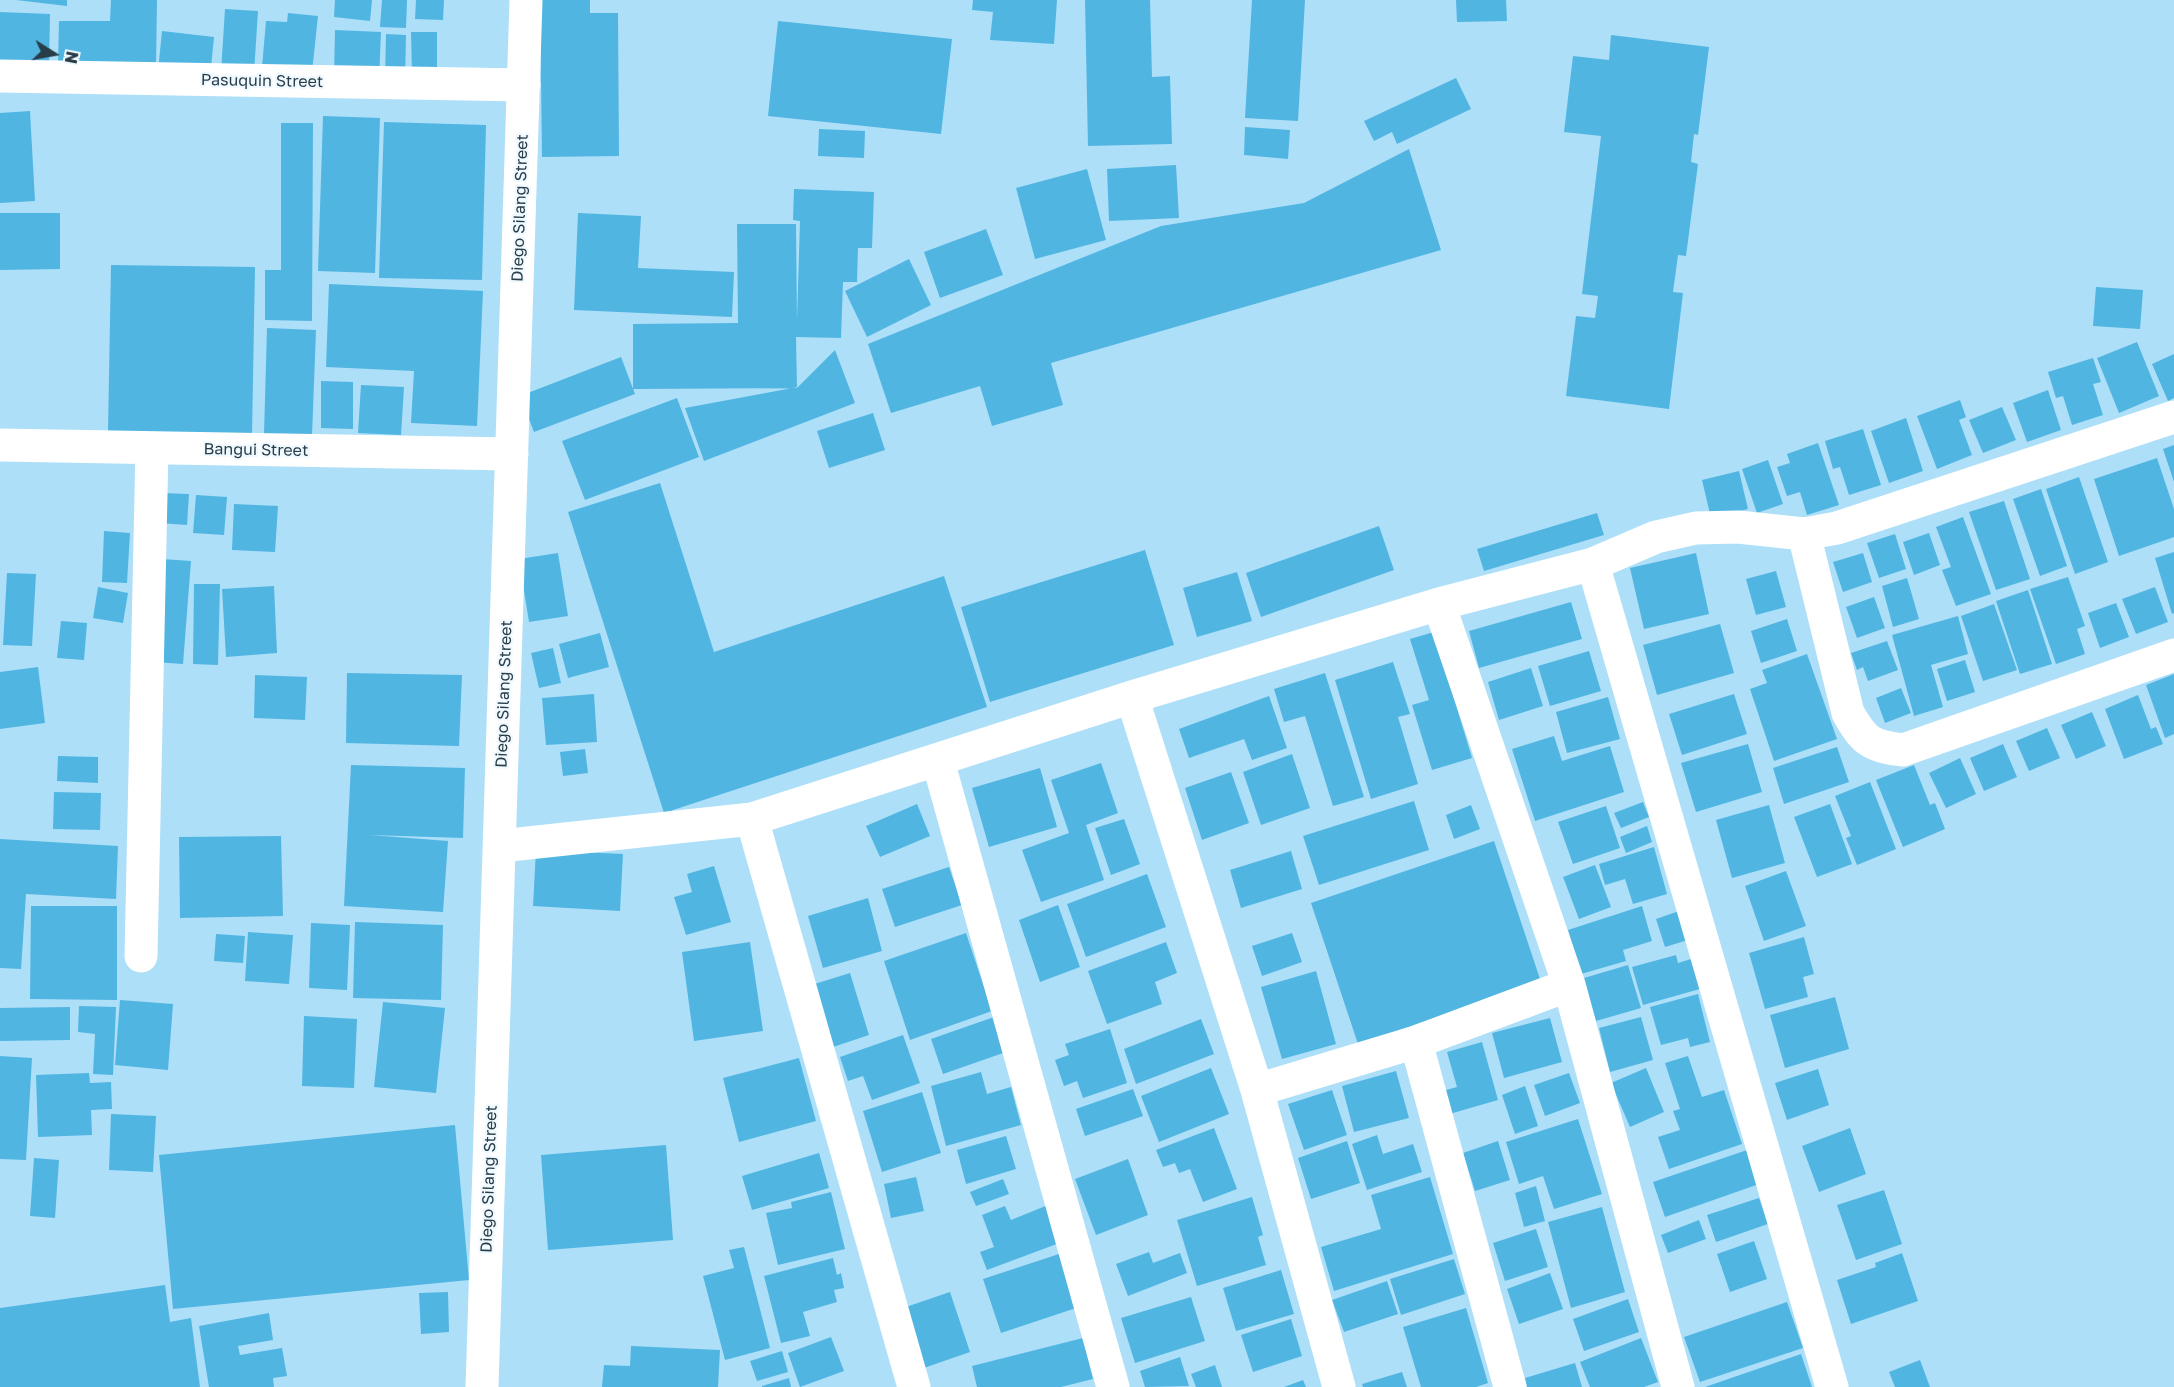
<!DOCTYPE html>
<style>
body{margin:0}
#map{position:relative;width:2174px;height:1387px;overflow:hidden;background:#addff9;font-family:"Golos Text",sans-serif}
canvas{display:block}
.north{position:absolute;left:24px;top:24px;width:60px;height:60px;-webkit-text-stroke:4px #f0f9ff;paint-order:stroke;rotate:101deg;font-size:16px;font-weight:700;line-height:24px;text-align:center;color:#283d47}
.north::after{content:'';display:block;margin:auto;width:21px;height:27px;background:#283d47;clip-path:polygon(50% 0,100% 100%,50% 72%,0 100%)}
</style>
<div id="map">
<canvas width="2174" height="1387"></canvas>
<div class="north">N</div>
</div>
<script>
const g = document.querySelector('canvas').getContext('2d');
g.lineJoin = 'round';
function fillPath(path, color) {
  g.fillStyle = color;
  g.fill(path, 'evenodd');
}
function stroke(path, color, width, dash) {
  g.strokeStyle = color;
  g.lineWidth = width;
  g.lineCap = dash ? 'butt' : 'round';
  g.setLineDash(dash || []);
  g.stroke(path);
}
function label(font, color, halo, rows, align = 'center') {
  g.font = font + ' "Golos Text",sans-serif';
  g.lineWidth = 4.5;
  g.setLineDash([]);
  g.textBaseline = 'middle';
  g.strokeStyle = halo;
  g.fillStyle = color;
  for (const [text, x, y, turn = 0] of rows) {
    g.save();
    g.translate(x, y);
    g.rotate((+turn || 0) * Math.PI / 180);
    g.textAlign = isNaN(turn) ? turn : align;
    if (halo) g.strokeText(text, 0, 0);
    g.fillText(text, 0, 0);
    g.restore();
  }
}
const building = new Path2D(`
 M16,0H67V6Z
 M111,0H157L156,66L58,65L59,21H110Z
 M335,0H372L370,21L334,17Z
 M382,0H407L406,28L380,27Z
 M416,0H444L443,20L415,19Z
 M540,0H590V13H618L619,156L542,157Z
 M973,0H1057L1054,44L990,40L993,12L972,10Z
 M1085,0H1150L1152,77L1170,76L1172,144L1088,146Z
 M1252,0H1305L1298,121L1245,118Z
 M1456,0H1506L1507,21L1457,22Z
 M225,9L258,11L254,73L221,72Z
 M0,12L50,14L49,68L0,67Z
 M288,13L318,16L312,72L262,67L266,21L287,22Z
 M778,21L952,39L941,134L768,116Z
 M335,30L381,32L379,80L334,78Z
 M162,31L214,37L210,77L158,71Z
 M411,32H437V75H412Z
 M386,34L406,35L405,80H385Z
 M1611,35L1709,47L1698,135L1694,134L1691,162L1698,164L1686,256L1678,255L1673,292L1683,293L1669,409L1566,396L1576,316L1595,318L1598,296L1582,294L1601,136L1564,132L1573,56L1609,60Z
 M1456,78L1471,109L1397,144L1392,132L1374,141L1364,121Z
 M30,111L35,201L0,203V113Z
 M323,116L380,118L375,273L318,271Z
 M384,122L486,125L482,280L379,278Z
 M281,123H313L312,321L265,320V270H281Z
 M1245,127L1290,130L1288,159L1244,155Z
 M819,129L865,131L864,158L818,156Z
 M1409,149L1441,250L1051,363L1063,405L992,426L980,386L891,413L868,344L1161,226L1304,203Z
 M1176,165L1179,218L1109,221L1107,169Z
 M1087,169L1106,240L1035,259L1016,188Z
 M794,189L874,192L872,248H858L857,282H843L841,338L796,337L797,388L633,389V324L738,323L737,224H796L797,321L800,221L793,220Z
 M0,213H60V269L0,270Z
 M578,213L641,216L638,268L734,272L732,317L574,310Z
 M986,229L1003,275L940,298L924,252Z
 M909,259L931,305L867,337L845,291Z
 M111,265L255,267L252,435L108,432Z
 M329,284L483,291L477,426L411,423L414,371L326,367Z
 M2096,287L2143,290L2140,329L2093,326Z
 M267,328L316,330L312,436L264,434Z
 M2137,342L2159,396L2119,413L2097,358Z
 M835,350L855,403L704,461L685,408L798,387Z
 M2174,354V398L2168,401L2152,364Z
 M621,357L635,394L534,432L520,396Z
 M2093,358L2101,382L2093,384L2103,415L2072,425L2063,396L2056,398L2048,372Z
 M321,381L353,382V429L321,428Z
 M361,385L404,387L401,435L358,433Z
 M2048,390L2061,430L2027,442L2013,403Z
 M677,398L699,457L585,500L562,441Z
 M1960,400L1966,417L1959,420L1972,455L1937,469L1917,416Z
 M2002,407L2016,440L1983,453L1969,420Z
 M873,413L885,450L829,468L817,431Z
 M1906,418L1923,471L1889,483L1871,431Z
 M1863,429L1881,485L1849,495L1840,467L1833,469L1825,441Z
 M1818,443L1839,505L1807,515L1800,492L1787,496L1777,467L1790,463L1787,454Z
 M2174,445V482L2163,449Z
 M2157,458L2174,509V537L2119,556L2094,479Z
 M1768,460L1783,504L1757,513L1742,469Z
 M1739,471L1748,509L1711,518L1702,480Z
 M2079,477L2108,562L2075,574L2046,489Z
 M660,483L714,652L944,576L987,707L664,813L568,512Z
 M2041,489L2067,566L2040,576L2013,499Z
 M161,493L189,494L187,525L159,523Z
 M196,495L227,497L224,535L193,533Z
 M2004,501L2030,579L1996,590L1969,512Z
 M234,504L278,506L275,552L232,550Z
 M1597,513L1604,535L1484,571L1477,549Z
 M1963,517L1991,594L1956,606L1942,570L1951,567L1936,527Z
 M1379,526L1394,570L1261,617L1246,573Z
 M104,531L130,533L127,583L102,582Z
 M1929,533L1940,565L1914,575L1903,542Z
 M1895,534L1906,569L1879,578L1867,543Z
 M1145,550L1174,645L990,702L961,607Z
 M2174,552V613L2172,614L2155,558Z
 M558,553L568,616L529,622L519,559Z
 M1696,553L1709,614L1644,629L1630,568Z
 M1863,553L1872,582L1843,592L1833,562Z
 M162,559L191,561L183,664L154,662Z
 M1776,571L1786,607L1756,615L1746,579Z
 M1237,572L1252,621L1197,637L1183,588Z
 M7,573L36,574L32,646L3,645Z
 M2068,577L2085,626L2077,629L2085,654L2056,664L2030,589Z
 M1907,578L1919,619L1893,627L1882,586Z
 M194,584H220L218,665L193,664Z
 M274,586L277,653L226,657L222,589Z
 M98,587L128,593L123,623L93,618Z
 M2155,587L2168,622L2136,634L2122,599Z
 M2028,590L2052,664L2020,674L1996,601Z
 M1874,597L1885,628L1857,638L1846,607Z
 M1571,602L1582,639L1479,668L1469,631Z
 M2116,603L2129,637L2100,648L2088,613Z
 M1994,604L2017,670L1983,681L1961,616Z
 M1958,616L1968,654L1931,665L1943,707L1914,716L1892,635Z
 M1787,619L1797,651L1761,663L1751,631Z
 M61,621L87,623L84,660L57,658Z
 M1720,624L1734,673L1657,695L1643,645Z
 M1434,632L1472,758L1432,770L1412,705L1429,700L1410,639Z
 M600,633L609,667L568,678L559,644Z
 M1887,641L1898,670L1868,681L1863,667L1857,670L1851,653Z
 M553,648L561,683L539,688L531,653Z
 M1589,651L1601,691L1550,706L1538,666Z
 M1807,654L1837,739L1774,761L1750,689L1767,683L1762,670Z
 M1965,660L1975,692L1947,701L1937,669Z
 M1393,662L1410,714L1398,717L1418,784L1371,799L1335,680Z
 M38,667L45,723L0,729V672Z
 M1531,668L1543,706L1499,720L1488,682Z
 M347,673L462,675L459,746L346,743Z
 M1325,673L1364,797L1333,806L1305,716L1284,722L1274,689Z
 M2174,674V734L2165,738L2146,685Z
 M255,675L307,677L305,720L254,718Z
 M1901,688L1911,713L1885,723L1876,698Z
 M594,694L597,742L546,745L542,698Z
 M1734,694L1747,734L1682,755L1669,714Z
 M2138,695L2151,729L2156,727L2163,744L2124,759L2105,709Z
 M1269,696L1287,748L1252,760L1244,739L1189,758L1179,729Z
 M1608,697L1620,739L1567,753L1556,712Z
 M2092,712L2106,746L2076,759L2061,725Z
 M2047,728L2060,758L2029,771L2016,741Z
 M1554,736L1562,761L1610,746L1624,792L1535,821L1512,749Z
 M1748,744L1762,792L1696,812L1681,763Z
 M2003,744L2017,777L1984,791L1970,758Z
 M1837,747L1849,782L1784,804L1773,768Z
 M585,749L588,773L563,776L560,752Z
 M1292,754L1310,808L1261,825L1243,772Z
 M58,756L98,757V783L57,781Z
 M1960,758L1976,794L1946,808L1929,773Z
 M1101,763L1118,813L1086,825L1104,880L1041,902L1022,850L1069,833L1051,780Z
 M351,765L465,768L463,838L370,835L448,841L443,912L344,906Z
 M1914,765L1930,805L1935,803L1945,829L1903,847L1876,780Z
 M1040,768L1057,827L989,847L972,788Z
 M1231,772L1249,823L1202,840L1185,788Z
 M1870,782L1896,849L1857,865L1846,838L1851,836L1835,796Z
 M54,792L101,793L100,830L53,829Z
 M1414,801L1429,850L1319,885L1303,836Z
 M1643,802L1649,817L1621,828L1614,813Z
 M917,804L930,836L880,857L866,826Z
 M1830,804L1852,864L1817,877L1794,817Z
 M1471,805L1480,829L1454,839L1446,815Z
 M1769,805L1785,863L1732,878L1716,820Z
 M1606,806L1620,848L1573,864L1558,822Z
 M1124,819L1140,864L1111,875L1095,828Z
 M1647,826L1652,842L1626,853L1620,837Z
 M281,836L283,916L180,918L179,837Z
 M0,839L118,846L116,899L26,894L21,969L0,968Z
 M1494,841L1541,982L1358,1044L1311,903Z
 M1654,847L1667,894L1633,904L1625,879L1605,885L1599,864Z
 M536,850L623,854L620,911L533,906Z
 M1291,851L1302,889L1241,908L1230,870Z
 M1595,865L1611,907L1579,919L1563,877Z
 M714,866L731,922L686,935L674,897L692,892L687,874Z
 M949,867L962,905L895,927L882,889Z
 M1786,871L1806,926L1764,941L1745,886Z
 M1147,874L1166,927L1086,957L1067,904Z
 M868,898L882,951L823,968L808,916Z
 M1058,905L1080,967L1040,982L1019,920Z
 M31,906H117V1000L30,999Z
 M1642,906L1652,941L1623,950L1626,961L1581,974L1568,930Z
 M1679,911L1688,940L1665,947L1656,919Z
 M355,922L443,925L441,1000L353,998Z
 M311,923L350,925L347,990L309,988Z
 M248,932L293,935L289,984L245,981Z
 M966,933L992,1011L910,1040L884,961Z
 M1292,933L1302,962L1262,976L1252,946Z
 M216,934L245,936L243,963L214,961Z
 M1804,937L1814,974L1803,977L1808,997L1765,1009L1749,953Z
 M750,942L763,1031L694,1041L682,952Z
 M1166,942L1177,973L1155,982L1162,1004L1107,1024L1088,971Z
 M1676,955L1678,963L1691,959L1700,989L1643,1005L1632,967Z
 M1628,965L1641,1008L1596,1021L1584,978Z
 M1316,971L1336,1044L1282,1059L1261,987Z
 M850,973L869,1035L824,1050L805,987Z
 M1698,994L1710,1042L1690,1047L1688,1038L1661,1045L1650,1007Z
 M1835,997L1849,1049L1785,1068L1770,1015Z
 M120,1000L173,1004L168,1070L115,1065Z
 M383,1002L445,1008L436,1093L374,1087Z
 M79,1006L116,1007L113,1075L93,1074L95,1034L78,1032Z
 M70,1007V1040L0,1041V1008Z
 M304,1016L357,1019L354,1088L302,1086Z
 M994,1017L1006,1052L943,1074L931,1039Z
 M1641,1017L1653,1060L1610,1072L1599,1028Z
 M1550,1018L1562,1062L1504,1078L1492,1033Z
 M1201,1019L1214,1054L1136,1084L1124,1049Z
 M1110,1029L1127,1083L1083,1098L1077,1081L1064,1086L1055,1060L1069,1055L1065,1044Z
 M903,1035L920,1083L872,1100L863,1076L848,1081L840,1057Z
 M1482,1042L1498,1100L1446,1115L1439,1092L1457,1087L1447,1052Z
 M0,1056L32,1058L26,1160L0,1159Z
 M1688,1056L1702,1097L1724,1090L1742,1144L1669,1169L1658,1137L1680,1130L1673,1111L1680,1109L1665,1063Z
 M799,1058L816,1121L739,1142L723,1078Z
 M1211,1068L1229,1114L1159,1142L1141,1096Z
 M1646,1068L1664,1112L1630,1127L1611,1083Z
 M1818,1069L1829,1105L1787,1120L1775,1083Z
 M1396,1071L1409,1118L1354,1132L1342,1086Z
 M981,1072L987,1094L1011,1087L1021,1125L946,1146L931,1086Z
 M89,1073L90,1083L111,1082L112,1109L91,1110L92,1135L38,1137L36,1075Z
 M1569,1073L1580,1103L1545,1116L1534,1085Z
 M1525,1086L1538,1126L1515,1134L1502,1095Z
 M1133,1089L1143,1116L1085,1136L1076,1109Z
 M1332,1090L1347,1135L1304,1150L1288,1104Z
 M922,1092L941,1153L882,1172L863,1111Z
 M111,1114L156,1116L153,1172L109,1170Z
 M1578,1119L1602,1194L1554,1209L1543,1176L1519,1184L1506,1142Z
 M455,1125L469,1280L173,1309L159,1155Z
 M1214,1128L1237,1189L1203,1202L1190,1169L1179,1173L1175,1163L1163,1167L1156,1150Z
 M1850,1128L1866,1174L1819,1192L1802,1146Z
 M1377,1135L1383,1154L1413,1144L1422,1172L1367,1190L1352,1144Z
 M1006,1136L1016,1169L966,1184L957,1150Z
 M1347,1141L1360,1183L1311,1199L1298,1158Z
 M1498,1141L1510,1180L1475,1191L1463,1153Z
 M666,1145L673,1240L548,1250L541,1155Z
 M1750,1149L1762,1183L1665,1217L1653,1182Z
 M819,1153L829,1188L752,1210L742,1176Z
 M34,1158L59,1160L55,1218L30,1216Z
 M1128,1159L1148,1215L1096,1235L1075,1179Z
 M916,1177L924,1211L891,1218L884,1184Z
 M1430,1177L1453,1254L1334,1291L1321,1247L1381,1229L1371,1195Z
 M1003,1179L1009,1194L976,1206L970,1192Z
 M1536,1186L1545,1221L1524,1227L1515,1193Z
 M1884,1190L1902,1244L1856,1260L1837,1205Z
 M831,1192L845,1249L778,1265L766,1213L792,1208L791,1202Z
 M1252,1197L1263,1235L1258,1237L1266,1265L1197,1286L1177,1220Z
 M1759,1198L1768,1224L1716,1242L1707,1215Z
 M1048,1205L1062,1242L987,1270L980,1252L994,1247L982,1215L1005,1206L1011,1220Z
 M1602,1207L1625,1292L1571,1308L1548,1222Z
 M1699,1220L1706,1239L1668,1253L1661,1235Z
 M1536,1229L1548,1267L1505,1281L1493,1243Z
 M1754,1241L1767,1279L1730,1292L1717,1254Z
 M744,1247L770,1348L725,1360L703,1276L734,1268L729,1250Z
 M1149,1252L1153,1263L1180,1253L1187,1273L1128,1296L1116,1264Z
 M1902,1253L1918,1301L1851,1324L1837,1280L1876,1267L1875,1263Z
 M1059,1254L1076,1308L1001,1333L983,1279Z
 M833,1258L837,1275L841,1273L844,1288L834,1290L837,1302L803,1312L810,1336L781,1343L764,1276Z
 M1454,1259L1465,1294L1401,1315L1390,1279Z
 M1281,1270L1294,1314L1236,1331L1223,1288Z
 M1550,1273L1563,1309L1519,1324L1507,1289Z
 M1387,1281L1398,1314L1344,1332L1332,1300Z
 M165,1285L170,1322L191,1318L200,1387H0V1308Z
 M448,1292L449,1332L421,1334L419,1293Z
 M950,1292L970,1352L921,1369L900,1309Z
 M1191,1297L1205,1341L1135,1363L1121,1318Z
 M1628,1299L1639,1332L1584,1351L1573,1319Z
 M1787,1302L1803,1348L1700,1382L1684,1337Z
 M1466,1308L1488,1383L1476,1387H1421L1403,1327Z
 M269,1313L273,1340L238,1346L240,1355L282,1348L287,1376L273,1378L274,1387H209L199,1326Z
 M1291,1319L1302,1356L1253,1372L1241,1335Z
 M831,1337L844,1371L800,1387L788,1353Z
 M1083,1338L1093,1379L1061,1387H977L972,1366Z
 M1641,1338L1658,1382L1644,1387H1590L1580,1362Z
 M631,1346L720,1350L718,1387H602L604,1365L630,1366Z
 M782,1351L788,1372L757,1381L750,1361Z
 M1801,1354L1812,1387H1705Z
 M1180,1357L1189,1386L1145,1387L1140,1371Z
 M1920,1360L1930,1387H1895L1889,1372Z
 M1575,1363L1582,1387H1527L1525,1378Z
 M1215,1365L1222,1387H1196L1191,1374Z
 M1402,1372L1407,1387H1363L1362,1384Z
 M789,1378L791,1387H762V1386Z
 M1303,1380L1306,1387H1284Z`);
const minor = new Path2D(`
 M0,76L524,85
 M0,445L512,454
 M1804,534L1848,713C1864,741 1870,746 1903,750L2174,655
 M1593,564L1656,537L1696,528L1738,527L1804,534L1837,528L2174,417
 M1439,604L1569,985L1678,1387
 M1132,697L1257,1090L1339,1387
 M938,761L1113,1387
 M752,819L914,1387
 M500,846L752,819L1132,697L1439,604L1593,564L1832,1387
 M141,956L152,448
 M1416,1042L1510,1387
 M1257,1090L1416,1042L1569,985
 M482,1387L526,0`);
const streetNames = [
 ["Pasuquin Street",262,81,1],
 ["Diego Silang Street",520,208,-88],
 ["Bangui Street",256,450,1],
 ["Diego Silang Street",504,694,-88],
 ["Diego Silang Street",489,1179,-88]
];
fillPath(building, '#51b5e2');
stroke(minor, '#fff', 33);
label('16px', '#283d47', '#f0f9ff', streetNames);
</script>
